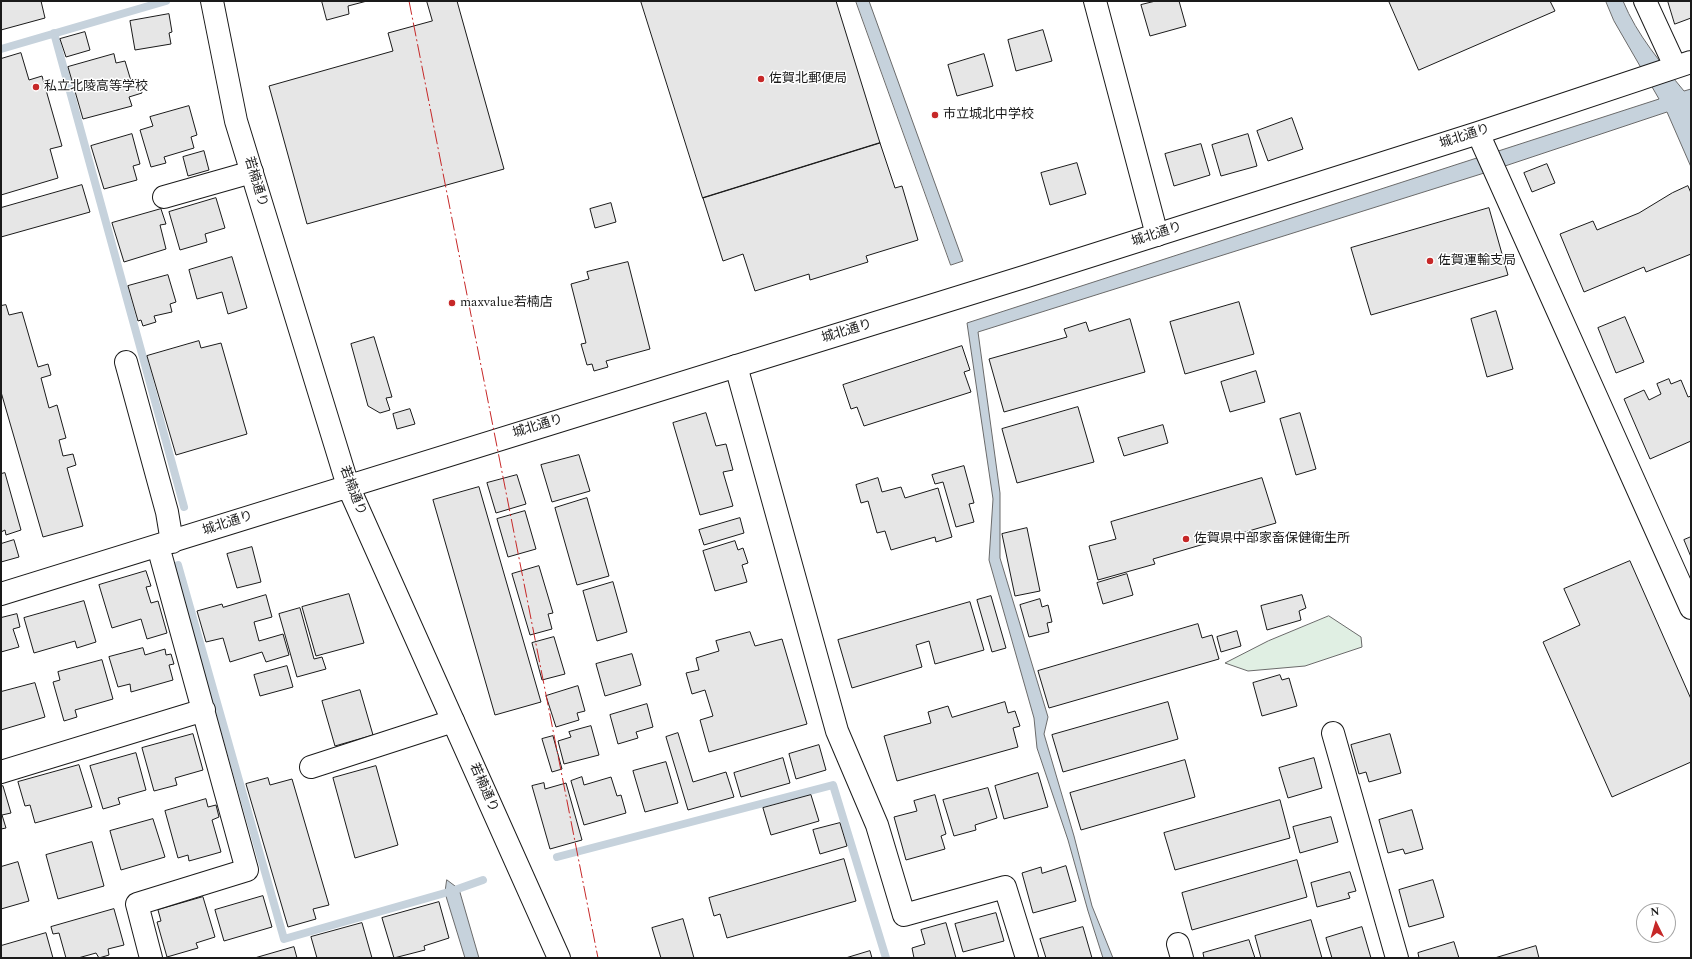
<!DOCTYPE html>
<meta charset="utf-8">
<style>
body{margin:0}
#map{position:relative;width:1692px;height:959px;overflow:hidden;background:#fff;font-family:Spectral,serif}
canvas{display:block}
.frame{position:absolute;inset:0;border:2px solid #1a1a1a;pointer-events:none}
.north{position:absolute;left:1636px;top:903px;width:40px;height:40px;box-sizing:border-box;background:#fff;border:1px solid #a3a3a3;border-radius:50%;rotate:355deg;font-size:11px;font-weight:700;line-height:16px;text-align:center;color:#1a1a1a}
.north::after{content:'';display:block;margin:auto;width:14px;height:18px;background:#c62828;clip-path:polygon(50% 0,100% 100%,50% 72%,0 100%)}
</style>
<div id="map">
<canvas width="1692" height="959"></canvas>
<div class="frame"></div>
<div class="north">N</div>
</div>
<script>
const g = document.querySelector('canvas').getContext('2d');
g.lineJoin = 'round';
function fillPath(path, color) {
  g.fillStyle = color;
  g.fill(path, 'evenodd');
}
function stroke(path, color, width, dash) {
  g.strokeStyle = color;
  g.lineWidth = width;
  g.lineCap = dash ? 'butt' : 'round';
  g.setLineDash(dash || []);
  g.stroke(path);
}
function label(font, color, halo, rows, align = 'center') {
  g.font = font + ' Spectral,"Noto Sans JP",serif';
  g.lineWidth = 3;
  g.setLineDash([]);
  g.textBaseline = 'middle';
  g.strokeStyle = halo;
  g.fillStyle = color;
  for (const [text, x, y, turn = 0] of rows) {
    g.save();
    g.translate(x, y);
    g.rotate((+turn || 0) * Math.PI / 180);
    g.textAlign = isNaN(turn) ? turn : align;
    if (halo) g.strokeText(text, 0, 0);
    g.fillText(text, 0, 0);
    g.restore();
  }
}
const green = new Path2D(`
 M1329,616L1361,637L1362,647L1305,666L1248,671L1225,663L1268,641Z`);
const water = new Path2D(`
 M856,1H869L963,261L951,265Z
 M1606,1H1623C1637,35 1661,63 1684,91L1691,89V167L1667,112L1481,174L978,332L1000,493V558L1048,717L1044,734L1074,836L1092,906L1113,958H1103L1088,911L1068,840L1037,748L1034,718L989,560L993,499L967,323L1659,99L1614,21Z
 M447,880L459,889L479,958H465L445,893Z`);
const stream = new Path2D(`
 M54,33L184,507
 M1,49L166,1
 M178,565L284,939L452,891L483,880
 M557,857L833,785L886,958`);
const building = new Path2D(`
 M1,1H41L45,18L1,30Z
 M322,1H367L348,6L349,14L327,20Z
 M427,1H457L504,169L307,224L269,86L393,51L388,33L432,21Z
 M641,1H836L880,143L703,198Z
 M1156,1H1179L1186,26L1150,36L1141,5Z
 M1389,1H1550L1555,11L1419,70Z
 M1668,1H1691V18L1675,24Z
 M169,14L172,32L169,33L171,44L135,50L130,21Z
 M1043,30L1052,61L1016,71L1008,40Z
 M85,32L90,50L66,57L60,39Z
 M21,53L29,80L42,76L62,146L50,149L58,178L1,195V59Z
 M114,54L116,63L125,61L131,81L138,79L142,93L129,97L132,106L83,119L68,67Z
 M984,54L993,86L957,96L948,65Z
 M189,106L197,135L191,137L194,148L164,157L166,163L151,167L140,130L153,126L150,117Z
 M1292,118L1303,149L1268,161L1257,131Z
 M132,134L140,164L133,166L137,180L104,189L91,146Z
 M1248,134L1257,166L1221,176L1212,145Z
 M880,143L895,188L902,186L918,240L866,256L868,262L810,280L809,274L755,291L743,254L723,261L703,198Z
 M1201,144L1210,175L1174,186L1165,154Z
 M204,151L209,170L188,176L183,157Z
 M1077,163L1086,194L1050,205L1041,173Z
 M1547,164L1555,183L1532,192L1524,173Z
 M82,185L90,212L1,237V208Z
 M1688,186L1691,193V254L1646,272L1644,267L1584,292L1560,234L1593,221L1597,230L1639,213L1672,193Z
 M216,198L225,228L205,234L207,242L180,250L169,212Z
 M611,203L616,222L595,228L590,209Z
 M1489,208L1508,275L1371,315L1351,248Z
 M161,209L166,224L160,225L166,249L124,262L112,223Z
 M232,257L247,308L228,314L222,292L197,299L189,270Z
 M628,262L650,349L606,361L608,367L594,371L592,364L587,365L581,344L586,343L571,284L589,279L587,272Z
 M168,275L176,302L170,304L172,312L154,316L156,322L143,326L141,320L138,321L128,286Z
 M1239,302L1254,354L1185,374L1170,322Z
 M6,305L9,315L22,312L38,367L48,364L51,375L41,378L49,408L57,405L66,438L59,440L63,456L73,454L76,465L67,468L83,526L43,537L1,392V306Z
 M1496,311L1513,369L1487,377L1471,319Z
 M1625,317L1644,362L1616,373L1598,328Z
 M1130,319L1145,372L1004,412L989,359L1067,337L1064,329L1086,322L1089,331Z
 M374,337L392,397L386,398L390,410L380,413L368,406L351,344Z
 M199,341L201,348L221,343L247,434L176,455L147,356Z
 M962,346L970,370L964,372L971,392L864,426L857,407L851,409L843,385Z
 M1256,371L1265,402L1230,412L1221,382Z
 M1669,379L1671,384L1681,380L1688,397L1691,396V441L1650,459L1624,399L1644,390L1649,400L1661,394L1657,384Z
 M1078,407L1094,462L1017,483L1002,429Z
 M410,409L415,424L397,429L393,414Z
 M706,413L716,446L726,444L733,470L723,472L733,506L700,515L673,423Z
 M1300,413L1316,469L1296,475L1280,419Z
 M1163,425L1168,443L1124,456L1118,438Z
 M579,455L590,491L552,502L541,465Z
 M964,466L974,503L969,504L974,522L956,527L943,482L935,484L932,475Z
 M5,473L21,530L6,535L5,530L1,532V474Z
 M517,475L526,504L496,513L487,483Z
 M878,478L882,492L901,487L905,498L938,488L952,537L936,542L935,537L891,550L885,531L877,533L868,501L861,503L856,485Z
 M1262,478L1276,523L1153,559L1155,564L1098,580L1089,546L1116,539L1111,522Z
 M479,487L541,702L495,715L433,500Z
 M587,498L609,576L577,585L555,508Z
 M525,511L536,549L508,557L497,519Z
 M740,518L744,533L704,545L699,530Z
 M1027,528L1040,591L1015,596L1002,534Z
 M1691,537V557L1684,540Z
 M14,540L19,557L1,562V544Z
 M735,541L738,550L743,548L748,563L742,565L747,582L715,591L703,551Z
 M252,547L261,582L237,588L227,554Z
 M1630,561L1691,699V762L1612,797L1543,642L1580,625L1564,589Z
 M539,566L553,613L548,614L552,629L530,635L512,574Z
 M146,571L151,586L146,587L151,603L158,601L167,633L147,639L141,619L112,628L99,585Z
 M1127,574L1133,595L1103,604L1097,583Z
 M613,582L627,632L597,641L583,591Z
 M349,594L364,643L316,656L302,607Z
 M266,595L272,617L254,622L259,641L283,634L289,655L266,662L262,652L230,662L223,638L206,642L197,611L222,604L223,607Z
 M1302,595L1306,608L1299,611L1301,620L1267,630L1261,606Z
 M991,596L1006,648L992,652L977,600Z
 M1040,599L1042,607L1048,605L1052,622L1047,623L1049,632L1029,637L1020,605Z
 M84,601L96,642L77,648L75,641L34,653L24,618Z
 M970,602L984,650L935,664L929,641L916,645L922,667L852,688L838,640Z
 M300,608L314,659L322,657L326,669L297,677L279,614Z
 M17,614L20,627L13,629L19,647L1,652V618Z
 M1198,624L1202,638L1212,635L1219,659L1049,708L1038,671Z
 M1237,631L1241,646L1221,652L1217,637Z
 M750,632L755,646L782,639L807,724L709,752L700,720L713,716L705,690L692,694L686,673L699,670L696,658L719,651L716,641Z
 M554,637L565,674L542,680L532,643Z
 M143,648L145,655L165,649L166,655L171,654L174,664L169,665L173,680L131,692L130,684L118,687L109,657Z
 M632,654L641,685L605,696L596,664Z
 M102,660L113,699L75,710L77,717L64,721L53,682L60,680L58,672Z
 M287,666L293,687L260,696L254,675Z
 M1280,675L1282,680L1289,678L1297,706L1262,716L1253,683Z
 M35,683L45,717L1,730V692Z
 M578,686L585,711L577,713L579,720L556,727L546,696Z
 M360,690L373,735L335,746L322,701Z
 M1005,702L1008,713L1015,711L1020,726L1013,728L1018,747L897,781L884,736L931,723L928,712L948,706L952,717Z
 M1168,702L1178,739L1063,772L1052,735Z
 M647,704L653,727L636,732L638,738L618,744L610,715Z
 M591,726L599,755L564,764L558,741L571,737L569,732Z
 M678,733L693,782L726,772L734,797L688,810L666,737Z
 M193,734L203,770L175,778L177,785L154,791L142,748Z
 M1390,734L1401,773L1369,782L1366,772L1359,774L1351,745Z
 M553,736L562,769L552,772L542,739Z
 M819,745L826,770L796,779L789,754Z
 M136,753L146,790L118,798L120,804L103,809L90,766Z
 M783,758L790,783L741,797L734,773Z
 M1314,758L1322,788L1288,798L1279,768Z
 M1185,760L1195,797L1081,830L1070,793Z
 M666,762L678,803L645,812L633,771Z
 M79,765L92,807L35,823L30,805L25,806L18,782Z
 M376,766L398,845L355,858L333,778Z
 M1038,773L1048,807L1004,819L995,786Z
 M582,777L584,785L611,777L617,796L621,795L626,813L584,825L571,781Z
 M268,778L270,785L292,779L329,905L313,909L316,919L288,927L246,784Z
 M544,783L545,789L566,783L582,840L550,849L532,786Z
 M3,786L11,813L2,815L6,828L1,829V787Z
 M988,788L997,818L975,825L976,830L954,836L943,800Z
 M811,795L819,821L771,835L763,808Z
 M935,795L946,834L941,836L945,849L906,860L894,817L917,811L914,801Z
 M206,799L208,807L216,805L219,817L212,820L221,852L189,861L188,855L178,858L165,811Z
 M1280,800L1290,838L1175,870L1164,833Z
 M1412,810L1423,849L1405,854L1403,849L1388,853L1379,820Z
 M1331,817L1338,842L1300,853L1293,827Z
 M153,819L165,857L121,870L110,831Z
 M840,823L847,846L820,854L813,830Z
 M92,842L104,886L58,899L46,855Z
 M844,859L856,901L727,938L720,914L714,916L709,898Z
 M1297,860L1307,897L1192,930L1182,893Z
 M18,862L29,901L1,909V867Z
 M1066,866L1076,901L1033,913L1022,873L1041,867L1042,873Z
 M1350,872L1356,891L1348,893L1350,898L1317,907L1311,883Z
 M1433,880L1444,917L1409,927L1399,890Z
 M263,896L272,927L224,941L215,910Z
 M203,897L215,937L196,943L198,948L167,957L157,922L161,921L158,910Z
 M439,902L449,938L424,946L425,950L394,958L382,918Z
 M114,909L124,945L108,949L109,955L99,958L96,953L78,958H66L59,933L53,934L51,927Z
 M996,913L1004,941L963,952L955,924Z
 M683,919L694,958H661L652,928Z
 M1311,920L1322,958H1261L1255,936Z
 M362,923L372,958H317L311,937Z
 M946,923L956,958H914L912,948L925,944L921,930Z
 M1083,927L1092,958H1046L1040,939Z
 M1362,927L1371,958H1332L1326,938Z
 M46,933L53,958H1V946Z
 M1249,940L1255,958H1204L1203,953Z
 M1454,942L1459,958H1419L1418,953Z
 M1536,946L1539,958H1495Z
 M294,947L297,958H255Z
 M870,951L872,958H846Z`);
const street = new Path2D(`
 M1095,1L1157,235
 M1645,1L1675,66
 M164,197L252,172
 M126,362L167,512L172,542
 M736,366L837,731L877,825L904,915L1005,887L1027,958
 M1333,733L1397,958
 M311,767L453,721
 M1,772L204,710
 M1178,944L1182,958
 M151,958L137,904L247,870L158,546`);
const secondary = new Path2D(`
 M212,1L236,121L348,486L559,958
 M1478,133L1691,608
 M1,594L1027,276L1478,133L1691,62`);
const power = new Path2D(`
 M409,1L598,958`);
const markers = [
 [761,79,4,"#c62828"],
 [36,87,4,"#c62828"],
 [935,115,4,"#c62828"],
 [1430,261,4,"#c62828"],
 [452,303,4,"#c62828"],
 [1186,539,4,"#c62828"]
];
const poiNames = [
 ["佐賀北郵便局",769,79],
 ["私立北陵高等学校",44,87],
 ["市立城北中学校",943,115],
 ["佐賀運輸支局",1438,261],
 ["maxvalue若楠店",460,303],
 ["佐賀県中部家畜保健衛生所",1194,539]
];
const streetNames = [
 ["城北通り",1465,137,-18],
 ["若楠通り",255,182,73],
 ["城北通り",1157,235,-18],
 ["城北通り",847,332,-17],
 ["城北通り",538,427,-17],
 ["若楠通り",352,491,69],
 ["城北通り",228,524,-18],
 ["若楠通り",483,788,66]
];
fillPath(green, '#e0efe3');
stroke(green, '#6a6a6a', 1);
fillPath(water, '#c6d2dc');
stroke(water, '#6a6a6a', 1);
stroke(stream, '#c6d2dc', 8);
fillPath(building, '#e6e6e6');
stroke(building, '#1a1a1a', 1);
stroke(street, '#1a1a1a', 24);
stroke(secondary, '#1a1a1a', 24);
stroke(street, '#fff', 22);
stroke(secondary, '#fff', 22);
stroke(power, '#c62828', 1, [14, 3, 2, 3]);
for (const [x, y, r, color] of markers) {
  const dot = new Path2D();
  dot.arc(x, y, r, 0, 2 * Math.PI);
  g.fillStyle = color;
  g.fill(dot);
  stroke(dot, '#fff', 1.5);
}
label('13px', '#1a1a1a', '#fff', poiNames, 'left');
label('13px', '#1a1a1a', '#fff', streetNames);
</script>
